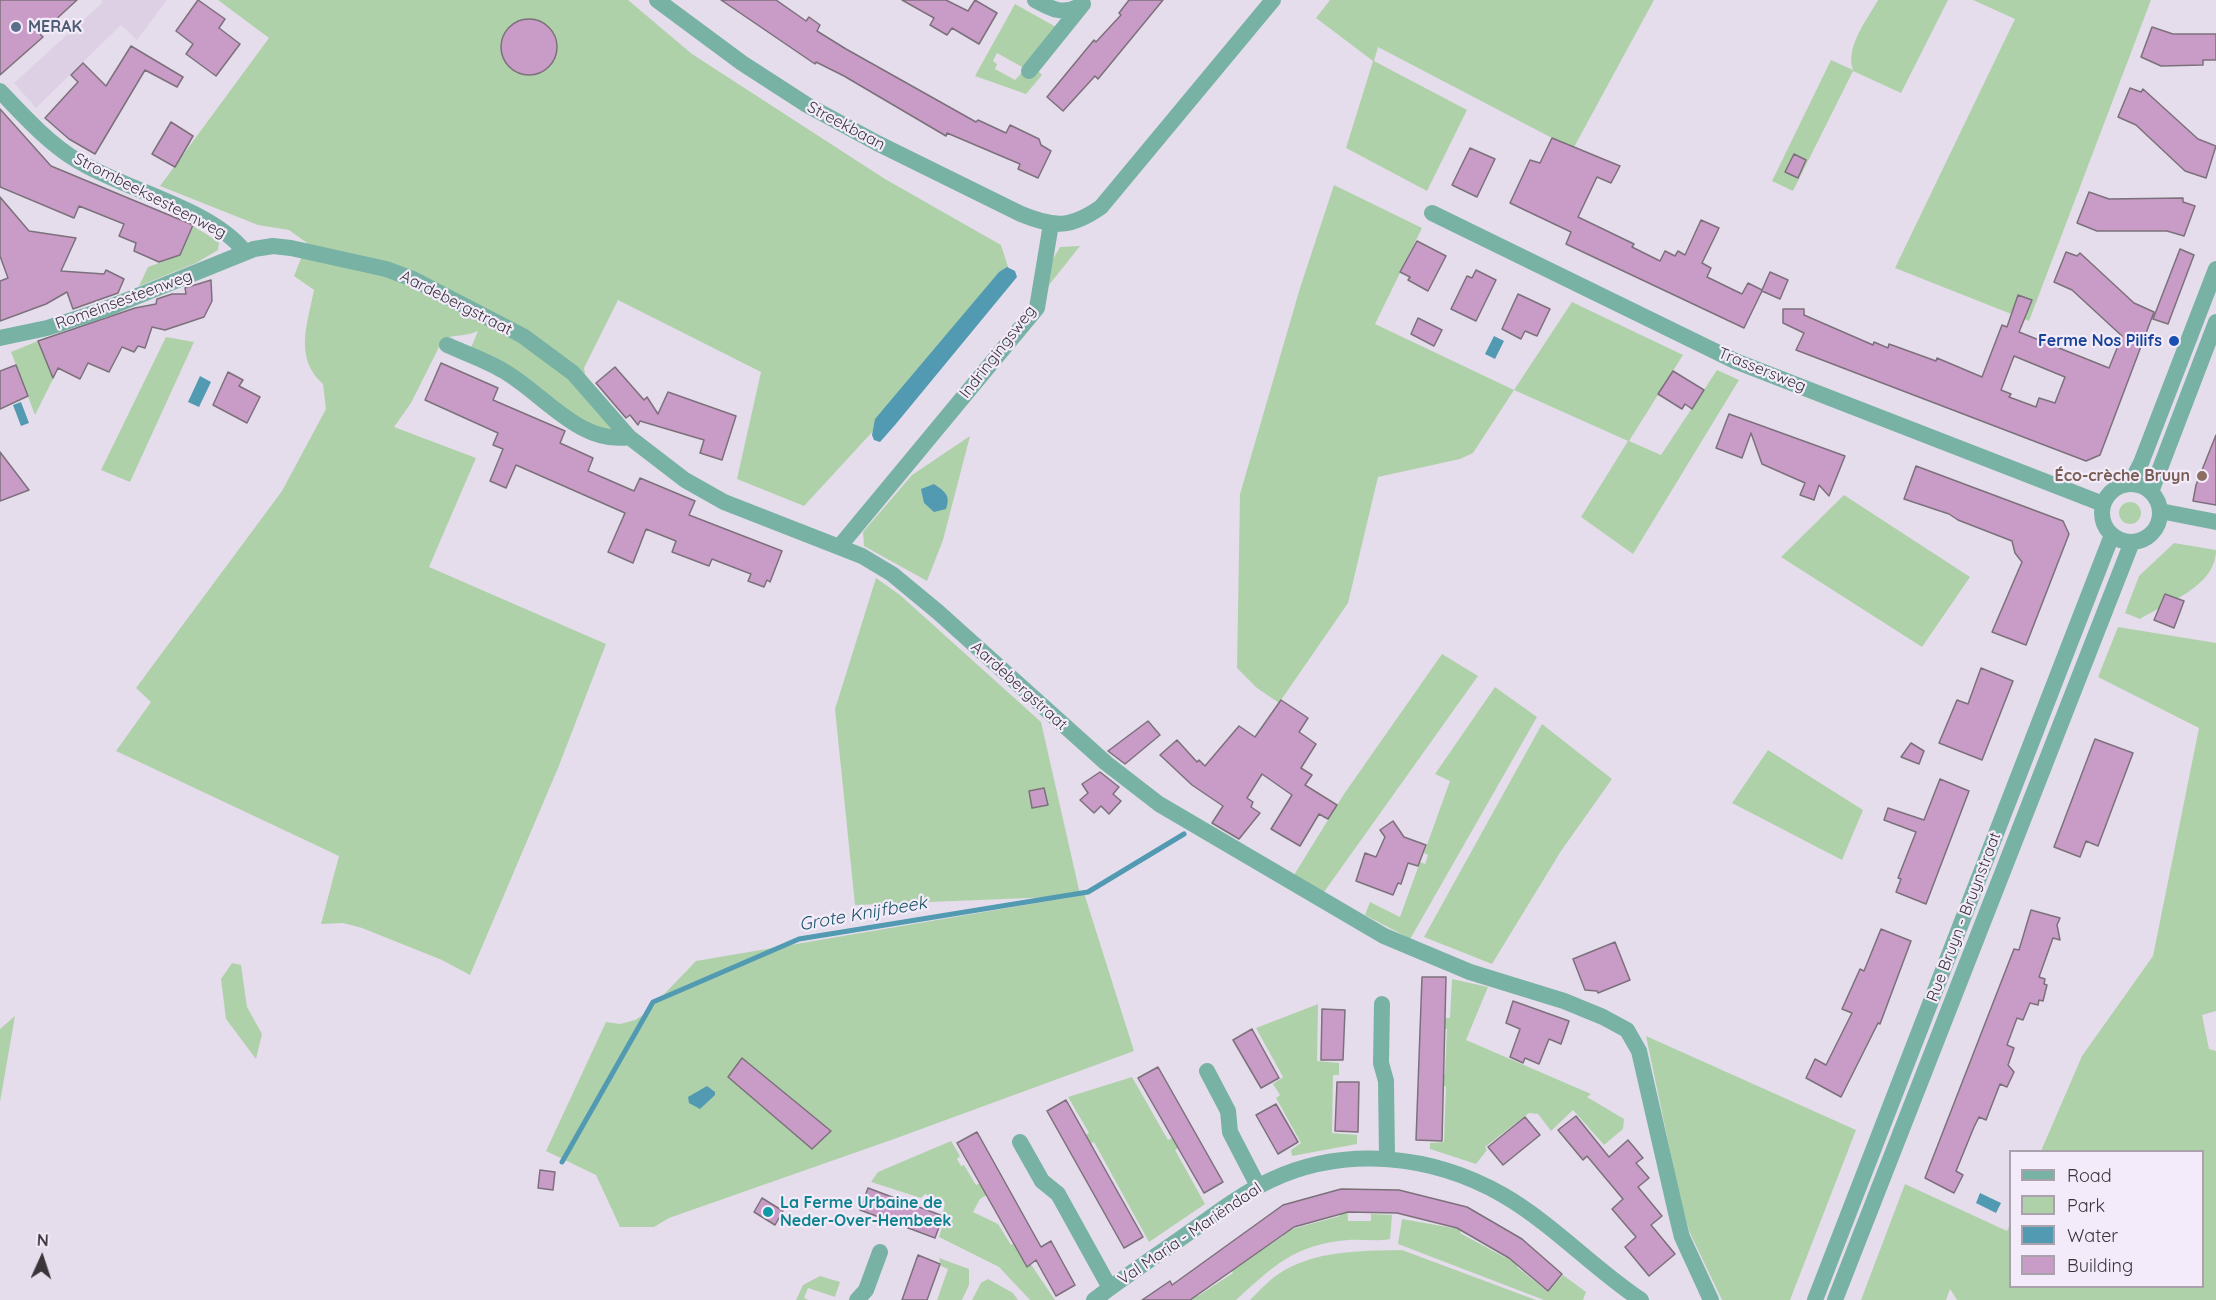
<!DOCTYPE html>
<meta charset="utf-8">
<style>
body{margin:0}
#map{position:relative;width:2216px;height:1300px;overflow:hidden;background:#e6ddec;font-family:Quicksand,sans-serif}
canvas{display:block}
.legend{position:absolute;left:2009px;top:1150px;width:195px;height:138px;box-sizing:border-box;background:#f3ebf9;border:2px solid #a9a2ad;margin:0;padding:8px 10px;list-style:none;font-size:18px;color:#39353b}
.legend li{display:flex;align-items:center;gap:12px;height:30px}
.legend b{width:30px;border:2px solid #a9a2ad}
.north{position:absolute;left:12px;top:1228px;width:60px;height:60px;-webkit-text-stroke:4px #f3ebf9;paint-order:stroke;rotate:3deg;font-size:16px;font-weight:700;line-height:24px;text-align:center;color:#39353b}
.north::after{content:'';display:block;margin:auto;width:21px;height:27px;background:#39353b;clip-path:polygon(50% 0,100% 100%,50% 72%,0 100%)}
</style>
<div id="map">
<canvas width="2216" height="1300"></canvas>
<ul class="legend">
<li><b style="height:8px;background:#78b2a4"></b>Road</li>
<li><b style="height:16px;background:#afd1aa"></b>Park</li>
<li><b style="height:16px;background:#519ab2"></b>Water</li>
<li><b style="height:16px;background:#c99bc7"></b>Building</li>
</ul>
<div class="north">N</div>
</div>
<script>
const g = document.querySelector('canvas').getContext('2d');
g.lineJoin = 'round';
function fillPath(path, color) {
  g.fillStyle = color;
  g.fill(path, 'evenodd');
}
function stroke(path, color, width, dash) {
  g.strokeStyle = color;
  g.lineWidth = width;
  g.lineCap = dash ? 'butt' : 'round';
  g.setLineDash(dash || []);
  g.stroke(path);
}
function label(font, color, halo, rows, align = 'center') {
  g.font = font + ' Quicksand,sans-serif';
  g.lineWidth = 4.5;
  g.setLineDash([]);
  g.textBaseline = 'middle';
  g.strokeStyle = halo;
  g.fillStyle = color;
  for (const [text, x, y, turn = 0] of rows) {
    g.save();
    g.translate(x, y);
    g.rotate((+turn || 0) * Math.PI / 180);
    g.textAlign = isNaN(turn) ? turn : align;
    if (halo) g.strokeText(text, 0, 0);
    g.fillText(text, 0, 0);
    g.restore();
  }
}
const built = new Path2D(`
 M101,0H167L137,40L121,25L36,108L14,83L103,2Z`);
const green = new Path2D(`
 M218,0H628L692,54L885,179L1001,245L1010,273L1006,287L804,506L737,479L761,372L618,300L584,368L589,397L619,430H600L470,350L478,331C466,337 455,334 443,339L411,403L394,427L476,458L429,567L606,644L558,768L470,975L442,960L362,928L343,923L321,924L339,856L116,751L151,702L136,688L282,491L326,409L323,384C294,358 307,325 314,290L294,276L307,243L289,230L258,225L160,186L269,38Z
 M1330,0H1654L1573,149L1378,47L1374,61L1467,110L1427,191L1346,148L1373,61L1316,18Z
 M1878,0H1948L1901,93L1853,71L1793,191L1772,181L1831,60L1853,70C1845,47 1867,20 1878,0Z
 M1973,0H2151L2029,321L1895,268L2015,19Z
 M1015,4L1056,27L1022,67L997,53L993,61L997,64L995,69L1015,80L1025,69H1036L1042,75L1026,94L975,76Z
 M1334,185L1422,228L1375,324L1514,390L1572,302L1683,355L1629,441L1661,455L1717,370L1739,380L1633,554L1581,517L1628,441L1514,390L1473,453L1460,459L1378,477L1348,603L1279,703L1257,688L1237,668L1240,494L1300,288Z
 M193,226L219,242L218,250L196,263L139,286L148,267L180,255Z
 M1080,246L1049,285L1053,259L1060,247Z
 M166,337L194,342L130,482L101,470Z
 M38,341L50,370L56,373L35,415L11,352Z
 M970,436L943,540L927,581L864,546L863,532L912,475Z
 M1844,495L1970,577L1922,647L1781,557Z
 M2119 513a11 11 0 1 1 22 0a11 11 0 1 1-22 0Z
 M2174,543L2216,550C2216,587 2166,603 2140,619L2125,613L2139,576Z
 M876,578L900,595L1041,722L1080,894L1084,893L1134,1051L894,1139L669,1218L654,1227H620L596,1175L546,1151L606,1022L620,1024L635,1020L645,1014L696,961L1078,896L855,905L835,709Z
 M2118,627L2216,643V1011L2202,1015L2209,1049L2216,1051V1300H1957L1950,1289L1946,1300H1861L1905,1184L2007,1231L2010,1224V1286H2202V1152L2041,1151L2082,1056L2153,956L2199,728L2098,677Z
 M1442,654L1478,676L1324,892L1294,875L1344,794Z
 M1495,687L1537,717L1409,941L1403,935L1365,915L1370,902L1400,917L1420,862L1425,864L1428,855L1424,853L1450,781L1435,774Z
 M1542,724L1612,779L1561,851L1492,964L1424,937Z
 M1768,750L1863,810L1842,860L1732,803Z
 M232,963L241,965L247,1007L262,1034L256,1059L226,1019L221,979Z
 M1452,979L1488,987L1466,1040L1591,1094L1587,1097L1624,1119L1623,1129L1604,1145L1573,1110L1551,1131L1538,1114L1529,1113L1485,1147L1487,1150L1476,1164L1430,1149V1143L1444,1142L1446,1086L1432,1085V1074H1445L1447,1029L1434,1028V1018H1450Z
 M1318,1004L1317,1061L1339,1063V1075H1333L1332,1133L1357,1135V1144L1292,1156L1291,1150L1301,1143L1276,1098L1280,1095L1273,1084L1283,1077L1256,1028Z
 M15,1016L0,1102V1103V1029Z
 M1646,1036L1856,1130L1790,1300H1722L1690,1233L1682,1208Z
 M1132,1077L1168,1140L1180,1134L1186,1143L1175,1150L1205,1204L1149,1242L1094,1142L1087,1146L1082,1137L1089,1133L1068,1097Z
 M951,1141L960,1156L957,1159L961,1166L964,1165L976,1185L989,1179L996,1189L980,1199L973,1212L998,1224L1011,1245L1024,1238L1030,1263L1055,1300H1030L999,1267L939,1237L946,1215L943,1213L945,1203L925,1194L921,1198L871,1182L878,1172Z
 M1337,1205H1347L1348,1221H1371V1214L1392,1215L1390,1239C1376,1242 1362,1239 1348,1240C1293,1245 1274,1266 1236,1300H1184L1191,1288L1198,1296L1233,1273L1229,1265L1242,1263L1283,1236L1276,1223L1289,1217L1292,1229L1340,1216Z
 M1455,1218L1465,1221L1460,1233L1506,1258L1513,1248L1524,1258L1517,1267L1548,1292L1563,1275L1586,1292L1583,1300H1544L1398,1244L1402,1219L1453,1228Z
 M1402,1250L1536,1300H1250C1258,1292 1267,1282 1277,1275C1313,1250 1360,1251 1402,1250Z
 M939,1258L969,1269V1285L962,1300H937L948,1269L941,1266Z
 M820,1276L840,1282L835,1297L808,1288L804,1298L808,1300H796L803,1285Z
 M988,1279L1013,1293L1018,1300H972L981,1283Z`);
const water = new Path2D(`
 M1007,267L1015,271L1017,277L895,425L880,442L874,440L872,435L875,419L999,272Z
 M1494,336L1504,341L1495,359L1485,354Z
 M200,376L211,382L199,407L188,402Z
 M21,402L29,423L21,426L13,405Z
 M934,484C945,492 951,495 946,509L934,512L924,503L921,489Z
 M707,1086L715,1092V1095L700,1109L689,1103L688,1097Z
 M1980,1193L2001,1203L1996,1213L1976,1203Z`);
const stream = new Path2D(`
 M562,1162L653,1002L799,939L1088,892L1184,834`);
const building = new Path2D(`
 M0,0H77L40,34L43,37L0,75Z
 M198,0L225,19L219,28L240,44L216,76L186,54L193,44L176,31Z
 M721,0H776L806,21L809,17L820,25L817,31L846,49L976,122L978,120L1006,133L1010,125L1039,139L1041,145L1051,151L1038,178L1018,169L1020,164L947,133L946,136L844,76L816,62L815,64Z
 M902,0H946L968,11L975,0L997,13L979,44L952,28L947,35L930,25L934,18Z
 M1129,0H1163L1098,79L1095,76L1063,111L1047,97L1094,40L1096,42L1121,15L1119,13Z
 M501 47a28 28 0 1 1 56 0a28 28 0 1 1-56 0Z
 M2152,27L2173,34H2216V60H2203V65L2161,66L2141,57Z
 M131,46L183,77L177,87L145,70L95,154L69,139L45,118L78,82L71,75L83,63L106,86Z
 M2130,88L2141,92L2143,89L2198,139L2216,146L2206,178L2185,171L2136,125L2118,117Z
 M0,109L51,166L193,225L180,255L159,262L134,251L136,243L119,236L124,224L79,206L74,218L0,187Z
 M171,122L193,136L175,167L152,154Z
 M1552,138L1620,166L1611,183L1597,177L1578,217L1634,244L1632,247L1660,261L1665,251L1675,256L1678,251L1685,255L1701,220L1719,228L1702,263L1711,268L1707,277L1742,294L1748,283L1762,290L1770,272L1788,280L1780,299L1762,291L1744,328L1566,244L1571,232L1510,203L1530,160L1540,163Z
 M1470,148L1495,159L1477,197L1452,185Z
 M1794,154L1806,160L1798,178L1785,172Z
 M2089,192L2109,199L2183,198V202L2195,206L2184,236L2167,231H2097L2077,223Z
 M0,197L29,231L76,238L61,271L104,274L106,270L124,279L118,293L73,309L67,292L46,304L0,321V281L8,278L0,256Z
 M1417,241L1446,256L1428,291L1408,280L1410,277L1400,272Z
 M2180,249L2194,255L2168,324L2153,319Z
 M2066,252L2077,256L2080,253L2134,303L2154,312L2100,455L2086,461L1796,350L1804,333L1783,323V309H1804V315L1873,345L1874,342L1888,348L1889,344L1936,361L1937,358L1982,377L2002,325L2007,327L2018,295L2032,300L2019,332L2109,368L2122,336L2072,290L2054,282ZM2014,356L2065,377L2055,403L2039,398L2036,407L2009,397L2011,394L2001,390Z
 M1476,270L1496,280L1476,321L1451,309L1467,276L1472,278Z
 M211,280L212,301L204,317L165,330L152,327L145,348L138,346L134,352L122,347L109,372L88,363L80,379L58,368L53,378L38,341L135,308L156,304L157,299L172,294H186L185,288Z
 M1518,294L1550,309L1537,336L1525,331L1521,339L1502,329Z
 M1418,318L1442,330L1434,346L1411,334Z
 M441,363L498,388L493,400L565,431L560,443L593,458L588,471L634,491L640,478L695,501L689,515L782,551L770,582L767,580L764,587L748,581L751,574L712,559L709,566L672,552L676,541L646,529L633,563L608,552L625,513L516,465L506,488L490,481L503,449L493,445L498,433L425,400Z
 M16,365L28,396L0,409V371Z
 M615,367L644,400L647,397L658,414L668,392L736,416L722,460L700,453L704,440L640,421L638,425L630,415L626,418L596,383Z
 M1673,371L1704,390L1692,409L1685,404L1682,409L1658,394Z
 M228,372L243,380L239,386L260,397L247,423L213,405Z
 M1729,414L1845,456L1829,496L1819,485L1814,500L1800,495L1805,483L1762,464L1751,433L1742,458L1716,448Z
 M2216,435V505L2193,501L2196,485Z
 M0,452L29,490L0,501Z
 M1916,466L2063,521L2069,534L2026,645L1992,632L2022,562L2015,553L2012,541L1958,520L1949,514L1904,499Z
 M2165,594L2184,601L2174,628L2154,620Z
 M1981,668L2013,681L1982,760L1939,743L1957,700L1968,704Z
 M1281,700L1308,718L1299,732L1316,744L1301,768L1312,775L1305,785L1337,805L1328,819L1319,814L1300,846L1271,829L1292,795L1262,774L1247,798L1253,802L1251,807L1260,813L1239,839L1212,823L1223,806L1192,785L1160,755L1177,740L1197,762L1199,760L1205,766L1239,726L1255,737Z
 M1148,721L1160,735L1125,764L1108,751Z
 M2095,739L2133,753L2098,846L2086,841L2080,857L2054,847Z
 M1911,743L1924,751L1919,764L1901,757Z
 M1100,772L1119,787L1113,794L1121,801L1109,814L1101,806L1094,813L1080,800L1088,793L1082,784Z
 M1940,779L1969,791L1926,904L1896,892L1901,879L1898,878L1916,832L1884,820L1888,808L1924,820Z
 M1044,788L1048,805L1032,808L1029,791Z
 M1393,821L1404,837L1426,845L1418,866L1408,863L1401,884L1398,883L1393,895L1356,881L1365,853L1376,857L1385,837L1380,830Z
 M2031,910L2060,918L2057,925L2060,940L2053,938L2039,977L2045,979L2044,984L2047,985L2043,1001L2039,1000L2038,1005L2030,1003L2023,1020L2017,1018L2007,1045L2014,1048L2008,1065L2014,1072L2007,1087L2000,1084L1986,1120L1979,1117L1974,1127L1956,1171L1963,1175L1954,1193L1925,1178L2014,949L2019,950Z
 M1881,929L1911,941L1880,1024L1878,1023L1841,1097L1806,1078L1815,1059L1826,1065L1852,1013L1842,1009L1860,969L1864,971Z
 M1615,942L1630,980L1598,993L1597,991L1585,990L1573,959Z
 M1422,977H1446L1442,1141L1416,1140Z
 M1513,1001L1569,1021L1561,1044L1549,1039L1539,1064L1525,1058L1523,1063L1510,1057L1520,1029L1506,1023Z
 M1322,1009L1345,1010L1343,1060H1321Z
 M1252,1029L1279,1078L1261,1088L1233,1040Z
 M742,1058L831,1131L812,1149L728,1077Z
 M1158,1067L1223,1182L1204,1193L1138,1078Z
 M1337,1082H1359L1358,1132L1335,1131Z
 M1066,1100L1143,1237L1124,1248L1047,1111Z
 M1276,1104L1298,1142L1278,1154L1256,1115Z
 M1576,1116L1609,1157L1628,1140L1643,1158L1636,1163L1649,1178L1638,1187L1662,1216L1651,1225L1675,1254L1649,1276L1625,1247L1636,1237L1612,1209L1623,1199L1587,1156L1583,1160L1558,1130Z
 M1525,1117L1540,1135L1503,1165L1488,1147Z
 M977,1132L1041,1247L1051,1241L1075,1285L1056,1296L1036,1260L1027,1267L957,1143Z
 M540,1170L555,1172L553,1190L538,1188Z
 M868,1188L943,1216L935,1238L860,1210Z
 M1341,1189L1399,1190L1467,1207L1522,1239L1562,1274L1548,1291L1509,1258L1457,1228L1397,1213L1348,1212L1294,1227L1190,1300H1142L1170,1281L1172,1285L1283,1205Z
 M762,1198L783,1211L775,1225L754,1212Z
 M918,1255L940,1264L927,1300H902Z`);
const minor = new Path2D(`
 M1035,0C1051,9 1064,16 1081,5
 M1029,71L1083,4
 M0,91C24,116 48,143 78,161C127,191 211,208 245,252
 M1432,213L1735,361L2103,504
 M0,338L47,328L103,310L254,249L273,246L291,248L386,269L413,279L523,336L573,373L629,437L685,480L724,502L862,556L892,574L938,612L1106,763L1159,804L1384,936L1470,972L1564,1001L1603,1017L1627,1030L1639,1051L1677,1217L1682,1237L1711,1300
 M447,345C465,353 485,360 502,370C542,392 579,445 629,437
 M2160,511L2216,522
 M839,547L1037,308L1051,224
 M1382,1004L1381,1063L1386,1081L1387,1158
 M1207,1071L1228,1111L1230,1132L1258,1186
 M1020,1142L1042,1181L1058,1194L1110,1288
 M857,1300L866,1290L880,1252
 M1094,1300C1124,1277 1156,1256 1187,1234C1214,1215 1241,1194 1271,1180C1346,1145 1433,1155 1503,1195C1553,1224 1593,1268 1641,1300`);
const tertiary = new Path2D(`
 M657,0L742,63L807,105L877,143L1021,214C1055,228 1071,228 1101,207L1273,0
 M2130,484L2141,463L2216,269
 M2102 513a29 29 0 1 1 58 0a29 29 0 1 1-58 0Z
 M2151,492L2216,322
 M1815,1300L2112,535
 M1835,1300L2132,542`);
const markers = [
 [16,27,6,"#5c6f8a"],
 [2174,341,6,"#1a4fb4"],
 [2202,476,6,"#8d6e63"],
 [768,1212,6,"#0f9aa8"]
];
const serviceNames = [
 ["MERAK",28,27]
];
const streetNames = [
 ["Streekbaan",846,126,28],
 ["Strombeeksesteenweg",150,196,27],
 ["Romeinsesteenweg",124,300,-20],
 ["Aardebergstraat",456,303,27],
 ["Indringingsweg",998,352,-52],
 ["Trassersweg",1762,370,22],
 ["Aardebergstraat",1019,686,42],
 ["Rue Bruyn - Bruynstraat",1964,917,-69],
 ["Val Maria - Mariëndaal",1190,1234,-34]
];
const transitNames = [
 ["Ferme Nos Pilifs",2162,341]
];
const educationNames = [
 ["Éco-crèche Bruyn",2190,476]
];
const cultureNames = [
 ["La Ferme Urbaine de",780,1203],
 ["Neder-Over-Hembeek",780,1221]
];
const waterNames = [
 ["Grote Knijfbeek",863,914,-10]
];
fillPath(built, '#ddd0e5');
fillPath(green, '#afd1aa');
fillPath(water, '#519ab2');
stroke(stream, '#519ab2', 5);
fillPath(building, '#c99bc7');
stroke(building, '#7c717b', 1.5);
stroke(minor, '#78b2a4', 16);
stroke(tertiary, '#78b2a4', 16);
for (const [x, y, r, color] of markers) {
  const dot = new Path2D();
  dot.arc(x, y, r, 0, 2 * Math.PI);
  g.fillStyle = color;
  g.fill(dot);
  stroke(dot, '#f3ebf9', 2);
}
label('bold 16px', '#4e5e75', '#f3ebf9', serviceNames, 'left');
label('16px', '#39353b', '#f3ebf9', streetNames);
label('bold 16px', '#164399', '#f3ebf9', transitNames, 'right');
label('bold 16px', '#785e54', '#f3ebf9', educationNames, 'right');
label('bold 16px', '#0d838f', '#f3ebf9', cultureNames, 'left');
label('italic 18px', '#185466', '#f3ebf9', waterNames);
</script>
